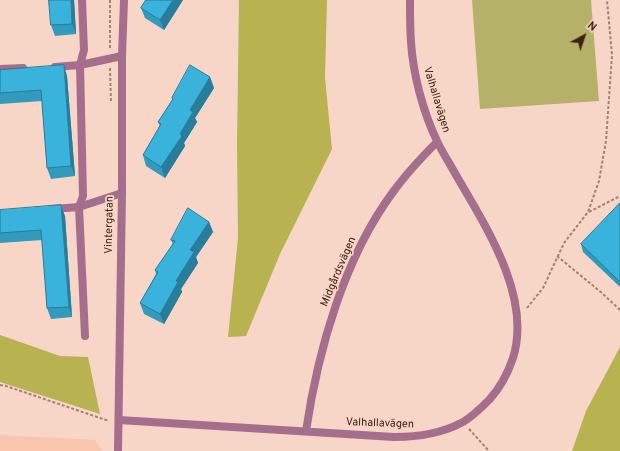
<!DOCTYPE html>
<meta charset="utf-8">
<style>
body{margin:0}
#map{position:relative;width:620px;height:451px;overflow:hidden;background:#f7d5c7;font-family:Overpass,sans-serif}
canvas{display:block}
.north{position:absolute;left:564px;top:16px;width:40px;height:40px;-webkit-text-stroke:3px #f7d5c7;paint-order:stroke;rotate:40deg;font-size:11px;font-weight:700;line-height:16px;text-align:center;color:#3f2113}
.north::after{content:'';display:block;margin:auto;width:14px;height:18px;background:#3f2113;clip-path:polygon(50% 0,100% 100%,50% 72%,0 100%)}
</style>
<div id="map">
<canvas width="620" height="451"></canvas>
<div class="north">N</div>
</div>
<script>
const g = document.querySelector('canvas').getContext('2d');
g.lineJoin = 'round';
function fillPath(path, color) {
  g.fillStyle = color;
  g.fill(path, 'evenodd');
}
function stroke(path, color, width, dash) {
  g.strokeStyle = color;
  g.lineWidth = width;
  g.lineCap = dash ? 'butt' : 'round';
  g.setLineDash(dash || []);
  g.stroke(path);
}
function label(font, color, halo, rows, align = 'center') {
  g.font = font + ' Overpass,sans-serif';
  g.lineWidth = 3.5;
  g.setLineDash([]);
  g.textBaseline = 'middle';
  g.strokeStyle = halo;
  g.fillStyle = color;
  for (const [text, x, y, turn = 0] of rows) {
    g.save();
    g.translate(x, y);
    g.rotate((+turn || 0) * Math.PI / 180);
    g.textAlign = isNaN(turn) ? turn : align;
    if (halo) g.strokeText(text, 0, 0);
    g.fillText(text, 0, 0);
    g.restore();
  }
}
const built = new Path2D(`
 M0,435L95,440L102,451H0Z`);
const green = new Path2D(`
 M472,0H591L599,101L480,109Z`);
const forest = new Path2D(`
 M239,0H327L325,78L332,149L280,254L246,336L228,337L238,238L237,145Z
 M0,335L60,356L88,357L100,414L0,382Z
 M620,347V451H572L586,411Z`);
const path = new Path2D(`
 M110,48V0
 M110,68L111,102
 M589,212L620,196
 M557,256L602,293L620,310
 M527,308L543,288L564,243L588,212L599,181L606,141L612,55L607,0
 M0,385L6,386L109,421
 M469,429L489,451`);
const minor = new Path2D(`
 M82,0L84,50L80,65L83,196L79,207L85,336
 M55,67L80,65L122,56
 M0,69L23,68
 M53,209L79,207L122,193
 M119,420L394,437C418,437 440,434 461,423C471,418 481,408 489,400C500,388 508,373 513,358C533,294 482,221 452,168C447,159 441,150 437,141C423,112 413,74 411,42C410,28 410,14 410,0
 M306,431C318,350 344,258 393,192C406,174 421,158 437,142
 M118,451L122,193V56L124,0`);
const wall = new Path2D(`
 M49,0H74L76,34L55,36L51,25Z
 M146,0H183L164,30L145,18L141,8Z
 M0,70L67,76L75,176L51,179L47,168L42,101L0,104Z
 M210,77L214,88L195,118L197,122L184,143L185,146L165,178L146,166L143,155L160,126L158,122L172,100V98Z
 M620,203V287L583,252L581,244Z
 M0,210L65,216L72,317L51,319L47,308L42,240L0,243Z
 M209,222L213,232L196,257L198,263L181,289L182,292L164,324L144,314L140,303L156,274L155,270L173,244L171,240Z`);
const shadedWall = new Path2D(`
 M71,0H74L76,34L72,24Z
 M173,0H183L164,30L160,20Z
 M64,65L67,76L75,176L71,166Z
 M210,77L214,88L195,118L197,122L184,143L185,146L165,178L161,167L180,134L190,110Z
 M61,205L65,216L72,317L69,307Z
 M209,222L213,232L196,257L198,263L181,289L182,292L164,324L160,314L190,250Z`);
const building = new Path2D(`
 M49,0H71L72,24L51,25Z
 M146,0H173L160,20L141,8Z
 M64,65L71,166L47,168L41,90L0,93V70Z
 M190,65L210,77L190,110L193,112L180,134L182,136L161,167L143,155L161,124L158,122L173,99L172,98Z
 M620,203V282L581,244Z
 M61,205L69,307L47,308L41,230L0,233V210Z
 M188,208L209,222L190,250L194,252L176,281L178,282L160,314L140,303L158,272L155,270L175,241L171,240Z`);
const streetNames = [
 ["Valhallavägen",436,100,73],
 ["Vintergatan",110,225,-89],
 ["Midgårdsvägen",339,272,-67],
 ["Valhallavägen",380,424,2]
];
fillPath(built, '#fac5ad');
fillPath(green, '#b6b169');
fillPath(forest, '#b9b250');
stroke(path, '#a28274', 2, [3, 2]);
stroke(minor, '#a56e8d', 8);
fillPath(wall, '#319abd');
fillPath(shadedWall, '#287d9a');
fillPath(building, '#39b3dc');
stroke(building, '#287d9a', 1);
label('11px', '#3f2113', '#f7d5c7', streetNames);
</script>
